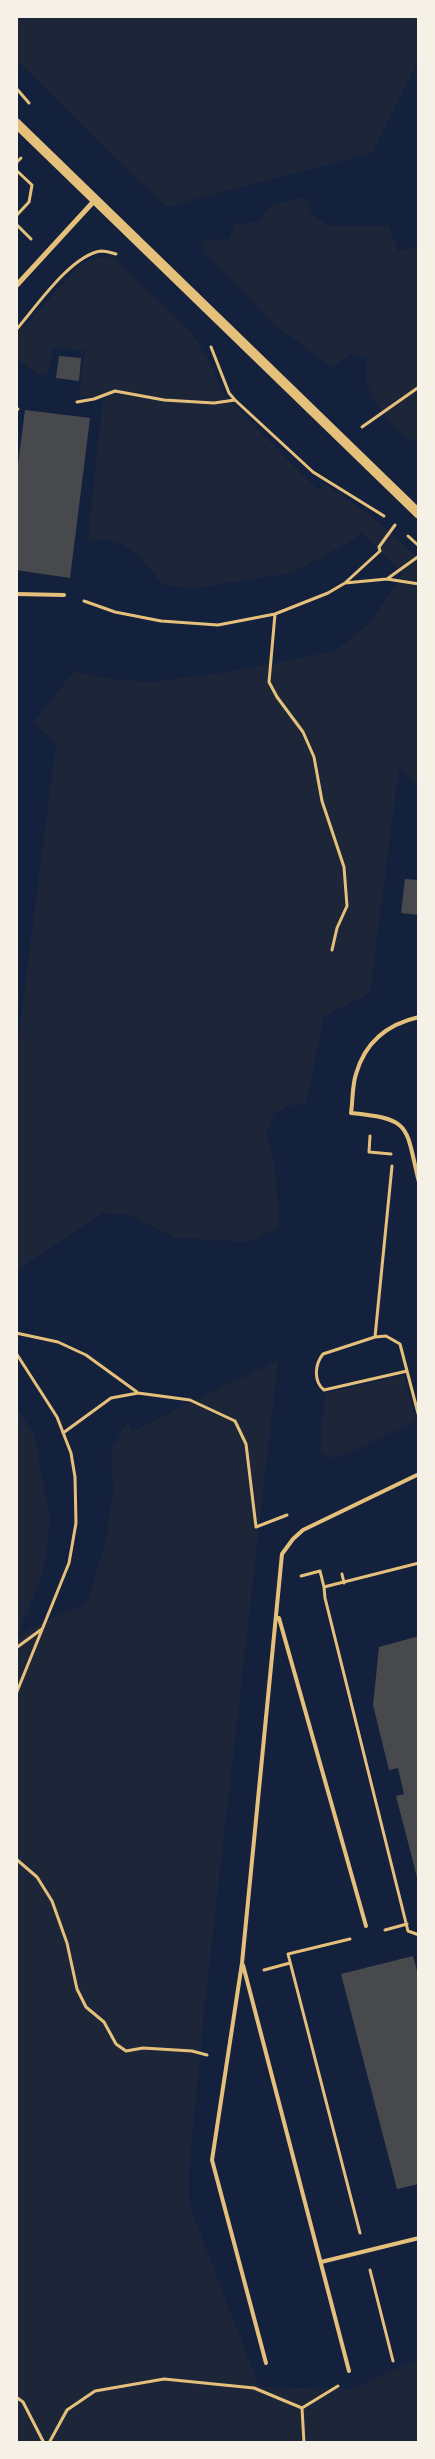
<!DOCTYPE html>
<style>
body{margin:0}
#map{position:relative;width:435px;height:2459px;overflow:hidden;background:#14213d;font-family:"PT Sans Narrow",sans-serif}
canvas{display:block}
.frame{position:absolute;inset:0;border:18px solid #f6f1e7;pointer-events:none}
</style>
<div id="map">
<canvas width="435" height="2459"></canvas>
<div class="frame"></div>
</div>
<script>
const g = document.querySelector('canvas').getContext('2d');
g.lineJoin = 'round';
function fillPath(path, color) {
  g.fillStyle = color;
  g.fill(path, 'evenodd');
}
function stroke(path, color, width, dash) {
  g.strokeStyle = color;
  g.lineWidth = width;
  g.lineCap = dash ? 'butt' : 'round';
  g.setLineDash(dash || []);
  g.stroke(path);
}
const green = new Path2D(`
 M16,16H419V59L372,153L166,207L16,60Z
 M304,197L314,217L331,226L388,225L399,252L419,245V442C398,438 371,402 367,382C366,374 367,365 367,358L352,354L332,367L276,326L204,252V241L229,239L235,224L258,222L272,205Z
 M106,256L117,260L193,335L210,363L224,395L319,491L323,485H326L371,516L419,559V786L399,767L370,993L324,1016L306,1103L291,1105L274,1113L266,1135L274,1161L280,1227L249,1242L176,1238L126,1214L103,1213L16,1271V1057L56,743L33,723L74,671L102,678L149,682L234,671L335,651L368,625L403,573L360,532L355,539L291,573L195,588L163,585L138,554L114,540H88L103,398L79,396L85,351L53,346L48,376L38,374L16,358V335L79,266L90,260Z
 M278,1360L205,2002L189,2168V2204L259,2387L352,2389L415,2360L419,2354V2443H16V1406L35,1436L50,1521L43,1573L18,1635L87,1602L106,1541L113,1491L111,1450L129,1419L131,1432Z
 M404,1375L416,1421L335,1459L320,1452L325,1393Z`);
const building = new Path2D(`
 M59,356L81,358L79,381L56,378Z
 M25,410L90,418L70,578L16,570V480Z
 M405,879L419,880V915L401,913Z
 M419,1636V1881H418L396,1796L404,1794L398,1768L389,1770L373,1705L379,1647Z
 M413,1956L419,1978V2184L397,2189L341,1974Z`);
const path = new Path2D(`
 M16,88L29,103
 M16,163L21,158
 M16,170L32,185L29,202L16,216
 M16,224L31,239
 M16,330C36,307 71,255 101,251C106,251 112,253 116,254
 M211,347L229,393L235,400L313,472L384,516
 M77,402L94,399L115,391L164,400L214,403L235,400
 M16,408L18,409
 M362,427L419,387
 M408,536L419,546
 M387,579L419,556
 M345,583L387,579L419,584
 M84,601L115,612L161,621L218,625L275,614L328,593L345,583L380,551L379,547L395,525
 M275,614L269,682L277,697L303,732L314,757L322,801L344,867L347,906L337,928L332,950
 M370,1136L369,1152L391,1154
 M392,1166L375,1337L386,1336L400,1344L419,1417
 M16,1333L58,1342L86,1355L137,1392
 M375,1337L323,1354C315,1364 313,1381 324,1390L407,1371
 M16,1353L57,1417L71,1453L75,1477L76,1523L69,1563L16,1694
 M63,1433L111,1398L138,1393L190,1400L235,1421L246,1444L256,1527L287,1515
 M419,1563L324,1587L325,1598L408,1931L419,1935
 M342,1574L344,1583
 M301,1576L320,1571L324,1587
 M16,1648L42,1629
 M16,1859L37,1877L52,1901L67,1943L77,1989L86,2007L104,2022L116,2044L126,2051L143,2048L192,2051L207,2055
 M385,1930L407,1924
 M350,1939L288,1954L360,2233
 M264,1970L290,1963
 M370,2270L393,2361
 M16,2397L23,2402L44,2443
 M49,2443L67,2410L95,2391L164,2379L254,2388L302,2408
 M304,2443L302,2408L338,2386`);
const service = new Path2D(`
 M16,594L64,595
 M419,1017C388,1024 365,1042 356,1074C352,1086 353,1100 351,1113C413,1119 405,1126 419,1182
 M279,1618L366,1926
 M243,1965L349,2371
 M321,2262L419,2238
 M266,2363L212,2160L242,1963L282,1554L293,1539L303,1530L419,1474`);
const minor = new Path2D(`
 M16,286L95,200`);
const secondary = new Path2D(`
 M16,123L419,514`);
fillPath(green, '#1d2539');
fillPath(building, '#48494c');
stroke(path, '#e5c07b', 3);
stroke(service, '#e5c07b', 4);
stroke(minor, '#e5c07b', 5);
stroke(secondary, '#e5c07b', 10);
</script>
